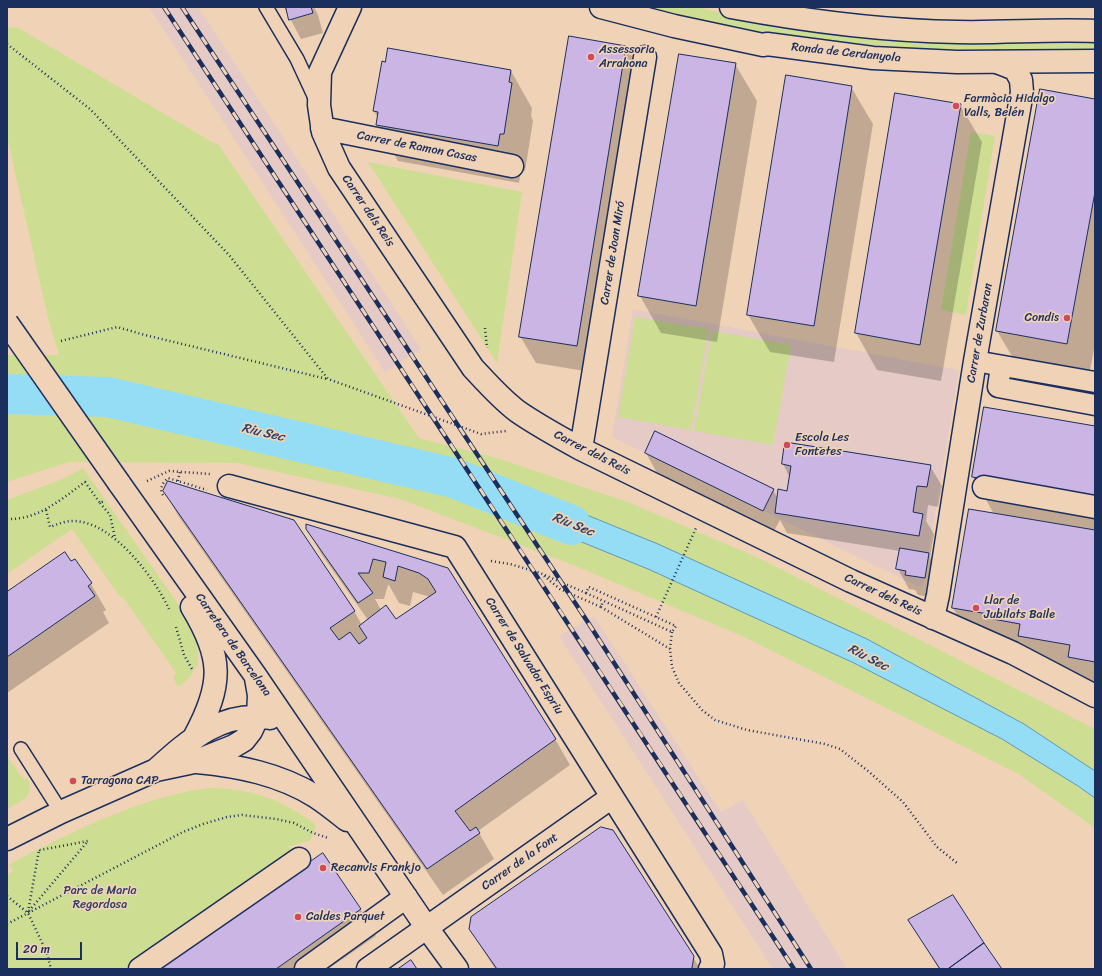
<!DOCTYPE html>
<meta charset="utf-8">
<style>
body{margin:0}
#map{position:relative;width:1102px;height:976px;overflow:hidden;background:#f0d3b7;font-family:Sriracha,sans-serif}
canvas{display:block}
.frame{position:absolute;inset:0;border:8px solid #1b2f5e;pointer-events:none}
.scale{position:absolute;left:16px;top:942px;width:66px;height:18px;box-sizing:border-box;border:2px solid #1b2f5e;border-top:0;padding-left:5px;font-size:12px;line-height:14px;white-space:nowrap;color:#1b2f5e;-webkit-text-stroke:3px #f0d3b7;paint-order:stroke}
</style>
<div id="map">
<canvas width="1102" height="976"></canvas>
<div class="frame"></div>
<div class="scale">20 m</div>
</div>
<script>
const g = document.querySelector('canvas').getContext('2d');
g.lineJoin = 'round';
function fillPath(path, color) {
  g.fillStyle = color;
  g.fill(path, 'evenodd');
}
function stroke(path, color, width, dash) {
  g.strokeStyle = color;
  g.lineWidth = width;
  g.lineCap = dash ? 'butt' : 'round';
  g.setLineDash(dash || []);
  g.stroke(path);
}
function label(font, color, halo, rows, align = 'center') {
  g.font = font + ' Sriracha,sans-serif';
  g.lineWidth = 3.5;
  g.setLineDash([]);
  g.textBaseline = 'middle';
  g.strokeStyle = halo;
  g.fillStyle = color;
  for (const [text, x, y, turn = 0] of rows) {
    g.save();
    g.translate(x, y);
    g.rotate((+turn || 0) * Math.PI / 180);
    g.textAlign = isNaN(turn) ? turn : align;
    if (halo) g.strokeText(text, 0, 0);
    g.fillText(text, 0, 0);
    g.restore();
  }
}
const built = new Path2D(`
 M149,7H198L421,349L385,372Z
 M633,309L959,370L923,586H917L612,437Z
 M594,616L721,812L743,800L847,969H773L559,636Z`);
const green = new Path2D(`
 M642,7H697L759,22L1095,42V52L945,49L835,43L769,35L686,18Z
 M17,27L212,142L218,144L419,438L500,459L628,502L761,559L1095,729V828L1017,773L742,636L573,565L400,499L237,463L69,462L7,482V355H59L48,318L7,137V28Z
 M971,132L995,136L966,315L941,310Z
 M368,162L522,192L497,363Z
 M635,317L709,329L691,430L618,417Z
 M712,331L791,345L773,445L694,431Z
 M83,468L190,621L198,641V664L190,677L180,686H177L173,676L176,673L123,597L121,598L72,529L7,574V500L65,478Z
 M7,756L24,780L27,778C36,797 21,801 7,809Z
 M208,788C249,788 283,799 316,825L311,840L288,847L292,851L123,969H7V875L13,871L9,864C70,833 140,797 208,788Z`);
const water = new Path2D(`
 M506,482L658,544L867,639L1024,724L1095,771V798L1078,786L1002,739L854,663L648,569L530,521Z`);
const shadow = new Path2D(`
 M284,7H314L318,15L323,33L301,39Z
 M1071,7H1095V8Z
 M626,46L641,73L591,372L536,363L520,336Z
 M735,64L757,101L717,342L661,333L640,296Z
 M511,71L532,108L531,116L533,121L525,171L521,170L519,183L398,161L377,124L378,118L374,111Z
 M851,87L873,124L834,362L770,352L748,315Z
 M1095,100V344L1088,381L1019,368L997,331Z
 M960,105L982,142L941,381L877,370L856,333Z
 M985,408L1095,427V695L974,645L953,608L994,514L973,477Z
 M646,453L773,490L778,499L788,492L790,478L783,464L930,466L942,486L938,507L928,505L926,521L934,534L930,557L939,573L936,598L918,595L915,590L909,589L898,569L900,551L787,533L780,520L774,531L657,473Z
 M164,491L354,611L362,625L368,620L322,555L307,529L447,569L555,739L570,765L478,831L494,859L443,895L179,517ZM388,585H389L399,603L410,606L413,592L430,597L395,620L381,610L375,599H384Z
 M71,563L91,584L106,610L103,612L109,623L7,693V593Z
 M323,855L361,910L376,936L328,969H160Z
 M909,920L1001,969H939Z
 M470,929L693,957L700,969H495Z`);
const river = new Path2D(`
 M7,394L108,397L454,478L571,525`);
const building = new Path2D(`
 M286,7H311L313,13L289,20Z
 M569,36L626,46L577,346L519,337Z
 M388,48L511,70L509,82L512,83L504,134H500L498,146L376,125L378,112L373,111L382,61L385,62Z
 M679,54L736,63L696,306L638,296Z
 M786,75L852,86L814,326L747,315Z
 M1040,89L1095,99V192L1067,344L996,331Z
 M895,93L961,104L920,345L855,333Z
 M984,407L1095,426V498L972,477Z
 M655,431L774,489L763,511L645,453Z
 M785,442L931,465L927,487L917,486L913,512L923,514L919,536L775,513L778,489L787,491L791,466L782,464Z
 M168,481L294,520L355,611L330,628L339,640L350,632L359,644L367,638L359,626L386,605L396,619L436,592L428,579L419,573L398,566L395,581L383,577L386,562L373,559L369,573H358L373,593L358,603L306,529V524L448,568L556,739L455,811L470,831L476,827L480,833L427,869L163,491Z
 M969,509L1095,530V662L1068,657L1070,645L1018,636L1020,624L987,618L988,614L952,608Z
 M900,548L929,553L925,578L905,575L906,571L896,569Z
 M65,552L71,561L75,559L92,583L88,586L95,596L7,657V592Z
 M601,827L613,830L694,956L692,968L690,969H497L469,929L471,917Z
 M323,853L361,909L276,969H158Z
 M953,895L984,943L948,969H940L908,920Z
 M984,943L1002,969H948Z
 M411,960L417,969H398Z`);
const path = new Path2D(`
 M7,44L90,109L229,255L328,379L481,434L506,431
 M485,328L487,348
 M61,341L117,327L145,335L327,379
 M147,481L169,471L210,474
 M178,481L180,471
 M163,495C159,489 163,482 168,478L207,490
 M100,503L110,515L115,538
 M46,510L50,527C58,524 65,521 74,521C113,522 154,577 169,609
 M7,519C38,520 60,500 85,482L100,503L104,501
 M491,561L510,564L540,573L586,593
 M544,576L560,589L601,607L603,601
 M589,587L676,626L672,632L586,593Z
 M601,607L670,649
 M656,617L696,528
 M176,627L184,655L192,669
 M672,632L670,649L672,667L679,683L702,710L715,720L747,730L825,744L840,749L868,771L903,802L937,847L957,863
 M7,896L28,913L47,953L51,969
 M29,911L88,841L40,850L38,848
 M28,912L39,850
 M7,924L183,832L203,824L227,817L242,815L276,819L294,823L313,833L328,838`);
const service = new Path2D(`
 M266,7L297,59L316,100
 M21,749L61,812`);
const pedestrian = new Path2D(`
 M975,361L1095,382
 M1001,366L998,387L1095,405`);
const minor = new Path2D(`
 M350,7L320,72L319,105L323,132L339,168L473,368C487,383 501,399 517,411C537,425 559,437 581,449L851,581L1013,653L1095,696
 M322,128L512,166
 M581,449L645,57
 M229,486L455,547L711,954L713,964L710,969
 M984,487L1095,507
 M933,618L938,595L975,361L1022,92L1021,80L1015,69L997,62
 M140,969L299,859
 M306,969L406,897
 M368,969L612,797`);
const tertiary = new Path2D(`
 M601,7L674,26L763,45L767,44L873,58L957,62L1095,61
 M731,7C806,21 882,31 958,32C1004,33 1049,29 1095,31`);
const secondary = new Path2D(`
 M119,483L255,675L427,928L457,969
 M192,607C223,658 223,684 195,736
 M197,762C239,766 279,774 315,796C326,803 337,812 347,820
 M157,769C189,740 223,710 270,718
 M7,839L61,812L156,770L194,762L234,746L244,740L251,731L258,716L259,695L256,678`);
const rail = new Path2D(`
 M164,7C374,328 585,648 794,969
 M182,7L589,624L811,969`);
const secondaryBridge = new Path2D(`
 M7,323L119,483`);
const markers = [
 [591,57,4,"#d1495b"],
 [956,106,4,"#d1495b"],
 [1067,318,4,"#d1495b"],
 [787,445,4,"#d1495b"],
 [976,608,4,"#d1495b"],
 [73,781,4,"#d1495b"],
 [323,868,4,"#d1495b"],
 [298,917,4,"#d1495b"]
];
const poiNames = [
 ["Assessoria",599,50],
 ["Arrahona",599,64],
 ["Farmàcia Hidalgo",964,99],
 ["Valls, Belén",964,113],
 ["Condis",1059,318,"right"],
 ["Escola Les",795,438],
 ["Fontetes",795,452],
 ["Llar de",984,601],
 ["Jubilats Baile",984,615],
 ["Tarragona CAP",81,781],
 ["Recanvis Frankjo",331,868],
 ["Caldes Parquet",306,917]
];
const streetNames = [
 ["Ronda de Cerdanyola",846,53,6],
 ["Carrer de Ramon Casas",417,147,11],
 ["Carrer dels Reis",368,211,56],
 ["Carrer de Joan Miró",613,253,-81],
 ["Carrer de Zurbaran",980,333,-80],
 ["Carrer dels Reis",592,453,27],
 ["Carrer dels Reis",883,595,25],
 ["Carretera de Barcelona",233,645,55],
 ["Carrer de Salvador Espriu",524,656,58],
 ["Carrer de la Font",520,862,-35]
];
const parkNames = [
 ["Parc de Maria",100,891],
 ["Regordosa",100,905]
];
const waterNames = [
 ["Riu Sec",263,433,13],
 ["Riu Sec",573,525,22],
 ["Riu Sec",868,658,27]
];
fillPath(built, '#e5cac5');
fillPath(green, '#cdde92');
fillPath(water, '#94ddf5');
stroke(water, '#6497b9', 1);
fillPath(shadow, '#0003');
stroke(river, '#94ddf5', 40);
fillPath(building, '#cbb5e5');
stroke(building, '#1b2f5e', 1);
stroke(service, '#1b2f5e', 16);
stroke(pedestrian, '#1b2f5e', 23);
stroke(minor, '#1b2f5e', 25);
stroke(tertiary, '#1b2f5e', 25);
stroke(secondary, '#1b2f5e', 25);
stroke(path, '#1b2f5e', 2.5, [1, 3]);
stroke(service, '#f0d3b7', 13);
stroke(pedestrian, '#f0d3b7', 20);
stroke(minor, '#f0d3b7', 22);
stroke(tertiary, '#f0d3b7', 22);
stroke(secondary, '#f0d3b7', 22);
stroke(rail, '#1b2f5e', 4.5);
stroke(rail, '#f0d3b7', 3, [9]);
stroke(secondaryBridge, '#1b2f5e', 25, []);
stroke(secondaryBridge, '#f0d3b7', 22);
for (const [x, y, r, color] of markers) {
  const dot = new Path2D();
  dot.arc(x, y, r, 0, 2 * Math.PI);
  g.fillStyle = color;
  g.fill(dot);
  stroke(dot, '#f0d3b7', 1.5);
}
label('12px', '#1b2f5e', '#f0d3b7', poiNames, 'left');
label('12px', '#1b2f5e', '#f0d3b7', streetNames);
label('12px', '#2d4063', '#f0d3b7', parkNames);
label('italic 13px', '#27406d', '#f0d3b7', waterNames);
</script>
